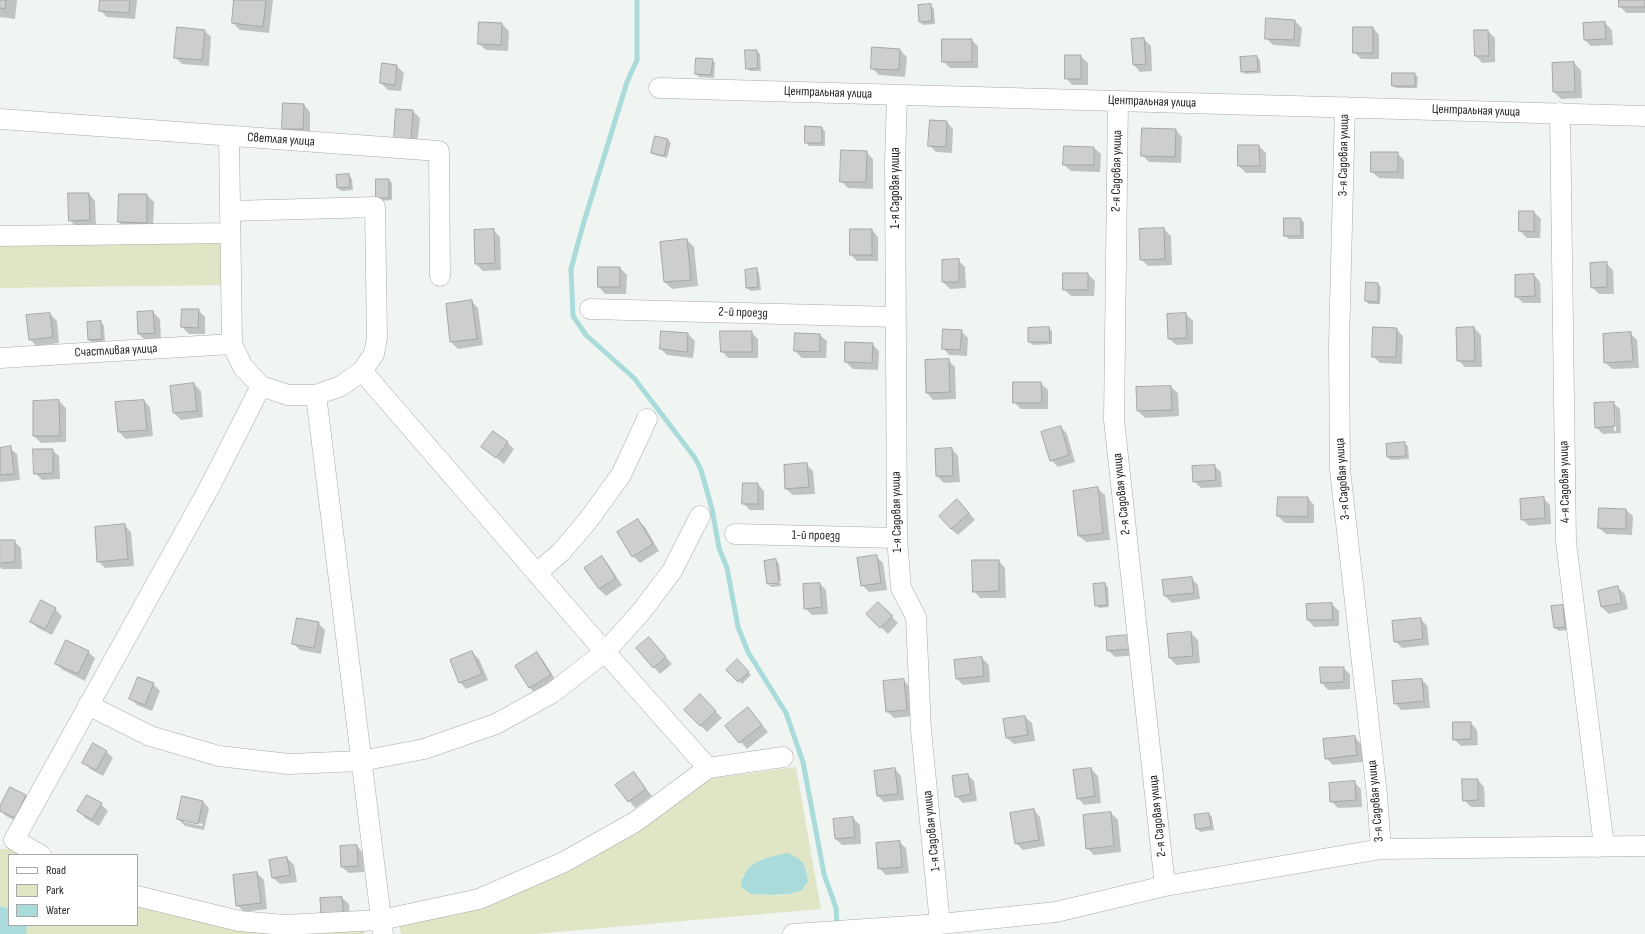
<!DOCTYPE html>
<meta charset="utf-8">
<style>
body{margin:0}
#map{position:relative;width:1645px;height:934px;overflow:hidden;background:#f1f5f2;font-family:"Sofia Sans Condensed",sans-serif}
canvas{display:block}
.legend{position:absolute;left:8px;top:854px;width:130px;height:72px;box-sizing:border-box;background:#fff;border:1px solid #a7a8a7;margin:0;padding:5px 7px;list-style:none;font-size:12px;color:#242524}
.legend li{display:flex;align-items:center;gap:8px;height:20px}
.legend b{width:20px;border:1px solid #a7a8a7}
</style>
<div id="map">
<canvas width="1645" height="934"></canvas>
<ul class="legend">
<li><b style="height:5px;background:#fff"></b>Road</li>
<li><b style="height:11px;background:#dfe5c5"></b>Park</li>
<li><b style="height:11px;background:#aadbdb"></b>Water</li>
</ul>
</div>
<script>
const g = document.querySelector('canvas').getContext('2d');
g.lineJoin = 'round';
function fillPath(path, color) {
  g.fillStyle = color;
  g.fill(path, 'evenodd');
}
function stroke(path, color, width, dash) {
  g.strokeStyle = color;
  g.lineWidth = width;
  g.lineCap = dash ? 'butt' : 'round';
  g.setLineDash(dash || []);
  g.stroke(path);
}
function label(font, color, halo, rows, align = 'center') {
  g.font = font + ' "Sofia Sans Condensed",sans-serif';
  g.lineWidth = 3.5;
  g.setLineDash([]);
  g.textBaseline = 'middle';
  g.strokeStyle = halo;
  g.fillStyle = color;
  for (const [text, x, y, turn = 0] of rows) {
    g.save();
    g.translate(x, y);
    g.rotate((+turn || 0) * Math.PI / 180);
    g.textAlign = isNaN(turn) ? turn : align;
    if (halo) g.strokeText(text, 0, 0);
    g.fillText(text, 0, 0);
    g.restore();
  }
}
const green = new Path2D(`
 M218,242L224,248V285L0,288V244Z
 M796,767L821,909L534,934H401L399,924L431,919L707,779ZM764,858L806,869C807,873 808,878 807,882C801,900 766,895 751,894L742,877L750,867Z
 M0,849H16L27,855H9V909L0,906Z
 M137,903L363,927L364,934H25L27,925H137Z`);
const water = new Path2D(`
 M787,853C803,859 806,865 808,881L802,890L790,894L771,895L751,894L741,887C743,861 766,858 787,853Z
 M0,906L9,909V925H27L26,934H0Z`);
const shadow = new Path2D(`
 M0,0H17L15,19L0,17Z
 M101,0H137L135,19L107,17L100,10Z
 M235,0H273L269,33L240,30L233,23Z
 M1620,0H1645V13H1626L1620,6Z
 M930,5L934,9L935,24L923,25L920,22Z
 M1295,21L1302,28L1300,47L1273,45L1266,38Z
 M480,23L502,24L509,31L508,51L486,50L479,44Z
 M1605,23L1612,30L1613,45L1591,46L1585,40Z
 M1373,28L1379,35V59H1361L1354,52Z
 M204,30L211,37L209,66L182,64L175,57Z
 M1488,31L1495,38V62L1482,63L1476,56Z
 M1144,39L1151,46L1152,71L1140,72L1134,65Z
 M971,40L978,46V68H950L943,61Z
 M900,50L907,57L905,77L879,75L872,68Z
 M757,51L760,54L761,71H750L747,68Z
 M1081,56L1088,63V85H1072L1066,78Z
 M1257,57L1260,60L1261,73L1245,74L1242,71Z
 M712,60L715,63L714,78L699,77L696,74Z
 M1574,63L1581,70L1582,98L1561,99L1554,92L1553,64Z
 M383,64L397,66L404,73L401,91L388,90L381,83Z
 M1414,74L1418,77L1417,88H1396L1393,85Z
 M304,105L310,112V136L290,135L283,128Z
 M413,111L420,118L417,146L401,145Z
 M947,122L953,129L952,153L936,152L929,145Z
 M822,128L825,131V146H809L806,142Z
 M1176,130L1182,137L1181,163L1149,162L1142,155Z
 M656,137L668,140L671,143L667,158L655,155L652,152Z
 M1259,146L1266,153V173H1246L1239,166Z
 M1094,148L1101,154L1100,172L1071,171L1064,165Z
 M866,152L873,159V189L848,188L841,181Z
 M1397,153L1404,160V179L1379,178L1372,172Z
 M349,175L352,179L353,190L341,191L338,188Z
 M389,180L392,183V200L380,201L377,197Z
 M89,194L95,201L96,227H76L70,220Z
 M147,195L154,202L153,229H126L119,222Z
 M1534,212L1541,219L1540,238H1527L1520,231Z
 M1300,219L1304,222V239H1289L1285,236Z
 M1164,229L1171,236L1172,265L1148,266L1141,259Z
 M493,230L500,237L501,270L483,271L476,264Z
 M872,230L878,237V261H857L851,255Z
 M687,240L694,247L698,286L672,289L665,282L661,243Z
 M958,260L965,267L966,288L950,289L943,282V261Z
 M1606,263L1613,270L1614,294H1599L1592,287Z
 M620,268L627,275L626,294H605L599,287Z
 M756,270L759,273L761,290L751,291L747,288Z
 M1088,274L1095,281L1094,296H1071L1064,289Z
 M1534,275L1540,282L1541,303H1523L1516,296Z
 M1378,284L1381,287L1380,304H1369L1366,301Z
 M471,301L478,308L483,345L458,349L451,342Z
 M183,310H198L205,317V334H189L182,327Z
 M153,312L160,319L161,340L146,341L139,334L138,313Z
 M50,314L57,321L59,343L36,346L30,339Z
 M1186,314L1193,321V344L1176,345L1169,338Z
 M101,322L104,326L105,342L92,343L89,340L88,323Z
 M1049,328L1052,331V344L1033,345L1029,342V329Z
 M1474,328L1481,335L1482,367H1465L1458,360Z
 M1396,329L1403,336L1402,364L1380,363L1373,356Z
 M961,331L968,338L967,356L949,355L943,348Z
 M751,332L758,339V358H728L722,351Z
 M1630,333L1637,340L1639,368L1612,369L1605,362Z
 M688,334L695,341L693,358L667,355L661,349Z
 M796,334L820,335L827,341L826,358H802L795,351Z
 M872,344L879,351L878,370L853,369L846,362Z
 M948,360L955,367L956,399L933,400L927,393Z
 M1041,383L1048,390V409H1021L1014,402Z
 M194,384L201,391L203,417L181,420L174,413Z
 M1171,387L1178,393L1179,416L1145,418L1138,411L1137,388Z
 M59,401L66,408V442L41,443L34,436Z
 M144,401L150,407L153,436L126,439L119,432L116,403Z
 M1613,403L1620,409L1621,433L1603,434L1596,427ZM1613,408H1615L1616,431H1614Z
 M1061,427L1067,434L1075,462L1058,467L1051,460Z
 M507,442L514,449L504,464L483,447Z
 M1404,443L1408,446L1409,459L1391,460L1388,457Z
 M10,448L17,454L20,480L0,482V449Z
 M952,449L958,456L960,482L944,483L937,476L936,450Z
 M52,450L59,456L60,479L42,480L35,473Z
 M806,464L813,471L815,494L793,495L786,489Z
 M1214,466L1221,472L1222,487L1201,488L1194,481Z
 M758,484L764,491V510H750L743,503Z
 M1098,489L1105,495L1110,540L1086,542L1079,536Z
 M1308,498L1314,505V523H1285L1278,516Z
 M1543,498L1550,505L1551,524L1529,526L1522,519Z
 M964,507L975,520L958,535L951,529Z
 M1626,510L1633,516L1632,535L1606,534L1599,528Z
 M638,521L645,527L659,551L640,563L633,556Z
 M124,525L131,532L134,566L105,568L98,561Z
 M0,541H14L21,548L22,569H2L0,567Z
 M876,556L883,563L887,590L869,592L862,585Z
 M602,557L608,564L622,585L606,596L599,589L585,568Z
 M776,560L779,564L781,581L769,583V585L781,583V586L771,587L768,584Z
 M999,561L1005,568L1006,598H980L974,591Z
 M1191,578L1198,585L1200,599L1172,603L1165,596L1164,581Z
 M820,584L826,590L828,614L812,615L805,608Z
 M1105,584L1108,587L1109,607L1099,608L1096,605Z
 M1618,588L1625,594L1628,609L1609,614L1602,607L1599,592Z
 M878,603L898,623L888,634L867,614Z
 M1332,604L1339,611V626L1314,627L1308,620Z
 M1562,606L1565,609L1568,630L1559,631L1555,628Z
 M55,609L62,616L52,635L38,628L31,622Z
 M1421,619L1427,626L1429,645L1402,648L1395,641Z
 M318,623L325,630L321,654L300,650L293,643Z
 M1191,633L1198,640L1200,663L1176,665L1170,658Z
 M1129,636L1137,655L1115,657L1108,650Z
 M649,638L672,664L660,674L637,648Z
 M88,652L95,658L85,681L63,670L56,664Z
 M472,652L479,659L488,680L466,689L460,682Z
 M536,653L543,660L557,682L537,695L530,688L516,666Z
 M982,658L989,665L990,682L963,685L957,679Z
 M737,660L751,675L742,684L728,670Z
 M1343,668L1350,674V689L1328,690L1322,683Z
 M903,680L910,687L913,716L894,718L887,711Z
 M1422,680L1428,686L1430,708L1401,710L1395,703Z
 M153,684L160,691L152,711L137,705L130,698Z
 M700,696L722,718L707,732L685,710Z
 M748,708L768,732L747,749L726,726Z
 M1025,717L1032,723L1035,741L1014,744L1007,738Z
 M1471,723L1477,730L1478,745L1461,746L1454,739Z
 M1355,737L1361,744L1363,762L1333,765L1326,758Z
 M106,751L113,758L103,776L90,769L84,762Z
 M895,769L901,776L904,800L884,802L878,796Z
 M1091,769L1098,776L1101,803L1084,805L1078,798Z
 M634,773L652,796L635,808L617,785Z
 M968,775L974,781L977,801L963,803L956,796Z
 M1478,780L1484,787L1485,807H1471L1464,800Z
 M1354,782L1361,789L1362,807L1338,808L1331,801Z
 M10,788L26,796L32,803L22,824L6,816L0,810Z
 M203,802L209,808L204,830L185,826L178,819ZM184,820L203,824L202,826L184,822Z
 M101,804L108,811L99,826L85,818L79,811Z
 M1034,810L1040,817L1045,846L1023,850L1016,843Z
 M1111,813L1118,820L1121,852L1094,855L1087,848Z
 M1209,814L1212,817L1214,830L1200,832L1197,828Z
 M853,818L860,825L861,844L842,845L836,839Z
 M899,842L906,848L909,873L886,875L879,868Z
 M357,846L363,853L364,872L349,873L342,867Z
 M287,858L294,865L297,882L280,884L273,878Z
 M257,873L264,880L267,909L244,912L237,905Z
 M342,898L349,904L350,923L329,925Z`);
const stream = new Path2D(`
 M637,0V60L627,82L583,225L571,269L573,316L586,335L634,378L695,458L701,470L712,509L719,548L727,568L738,627L748,652L786,713L803,762L824,874L836,908L837,925`);
const building = new Path2D(`
 M0,0H6L5,9L0,8Z
 M100,0H130L129,13L99,11Z
 M234,0H266L263,27L232,23Z
 M1619,0H1645V7H1619Z
 M931,4L932,21L919,22L918,5Z
 M1266,18L1295,20L1294,40L1265,39Z
 M479,22L502,23L501,45L478,44Z
 M1605,22L1606,39L1584,40L1583,23Z
 M177,27L205,30L202,60L174,58Z
 M1353,27H1373V53H1353Z
 M1474,30H1488L1489,56H1475Z
 M1144,38L1146,64L1133,65L1131,39Z
 M942,39H972V62H942Z
 M872,47L900,49L899,70L871,69Z
 M745,50H757L758,68L746,69Z
 M1065,55H1081V79H1065Z
 M1257,56L1258,71L1241,72L1240,57Z
 M696,58L713,59L711,75L695,74Z
 M1574,62L1575,92H1553L1552,63Z
 M382,63L397,65L395,85L380,83Z
 M1392,73H1415V86H1392Z
 M283,103L304,104L303,129H282Z
 M396,109L413,110L411,140L394,138Z
 M930,120L947,121L946,147L928,146Z
 M805,126L822,127V143H805Z
 M1142,128L1176,129L1175,157L1141,156Z
 M655,136L668,139L664,156L651,153Z
 M1238,145H1259L1260,166H1238Z
 M1064,146L1094,147V165H1063Z
 M841,150L867,151L866,182H840Z
 M1371,152H1398V172H1371Z
 M349,174L350,187L337,188L336,175Z
 M376,179H389V198H376Z
 M68,193H89L90,220L69,221Z
 M119,194H147V223L118,222Z
 M1519,211H1534V232L1519,231Z
 M1284,218H1301V236H1284Z
 M1164,228L1165,259L1140,260L1139,229Z
 M494,229L495,263L475,264L474,230Z
 M850,229H872V255H850Z
 M687,239L691,280L664,282L660,242Z
 M959,259V282H942V260Z
 M1607,262V287L1591,288L1590,263Z
 M598,267H620V287H598Z
 M757,268L758,287L746,288L745,270Z
 M1063,273H1088V290H1063Z
 M1534,274L1535,296L1515,297V275Z
 M1366,282L1378,283V302L1365,301Z
 M472,300L477,339L450,342L446,304Z
 M182,309H199L198,328L181,327Z
 M153,311L155,333L138,334L137,312Z
 M50,313L53,337L29,340L26,315Z
 M1186,313L1187,338L1168,339L1167,314Z
 M101,321L102,339L88,340L87,322Z
 M1049,327L1050,342H1028V328Z
 M1373,327L1397,328L1396,357H1372Z
 M1474,327L1475,361H1457L1456,328Z
 M943,329L962,330L960,350L942,349Z
 M661,331L688,333L687,352L660,349Z
 M720,331H752V352H721Z
 M1631,332L1633,361L1604,363L1603,334Z
 M795,333L820,334V352L794,351Z
 M845,342L873,343L872,363L845,362Z
 M949,359L950,392L926,393L925,360Z
 M1013,382H1041L1042,403H1013Z
 M194,383L197,411L173,413L170,386Z
 M1171,386L1172,410L1137,411L1136,387Z
 M59,400L60,436H33V401Z
 M144,400L147,430L118,432L115,402Z
 M1614,402L1615,426L1595,428L1594,403Z
 M1061,426L1069,455L1050,461L1041,432Z
 M493,431L508,442L496,458L481,447Z
 M1405,442L1406,456L1387,457L1386,444Z
 M11,446L14,474L0,475V448Z
 M952,448L953,476H936L935,449Z
 M33,449H53V473L34,474Z
 M807,463L809,487L785,489L784,465Z
 M1215,465L1216,480L1193,482L1192,466Z
 M743,483H758V504H742Z
 M1098,487L1103,533L1078,536L1073,491Z
 M1278,497H1308V517L1277,516Z
 M1544,497L1545,518L1521,520L1520,499Z
 M957,499L969,513L951,529L939,516Z
 M1599,508L1626,509V529L1598,528Z
 M638,519L653,544L632,557L617,532Z
 M125,524L128,559L97,562L95,527Z
 M0,540H15V562L0,563Z
 M877,555L881,583L861,586L857,558Z
 M602,556L616,578L599,589L584,568Z
 M776,559L779,583L767,584L764,561Z
 M972,560H999V591L973,592Z
 M1192,577L1194,593L1164,596L1162,580Z
 M820,583L822,607L804,609L803,584Z
 M1105,583L1107,605L1095,606L1093,584Z
 M1618,586L1622,603L1601,607L1598,591Z
 M41,600L56,608L45,629L30,622Z
 M878,602L893,616L880,628L866,614Z
 M1332,603L1333,620H1307L1306,604Z
 M1563,605L1565,627L1554,628L1551,606Z
 M297,618L319,622L314,648L292,644Z
 M1421,618L1423,639L1394,642L1392,621Z
 M1191,632L1193,656L1169,658L1167,634Z
 M1129,635L1130,649L1107,651L1106,637Z
 M649,637L666,657L653,668L636,648Z
 M66,640L89,651L78,674L55,664Z
 M472,651L482,674L459,683L450,660Z
 M537,652L551,675L529,688L515,666Z
 M982,657L984,676L956,679L954,660Z
 M737,659L749,672L738,682L726,670Z
 M1320,667H1344V682L1321,683Z
 M138,677L154,683L145,705L129,699Z
 M904,679L907,710L886,712L883,681Z
 M1422,679L1424,701L1394,704L1392,681Z
 M700,694L716,711L700,726L684,710Z
 M748,707L762,725L739,743L725,726Z
 M1025,716L1028,735L1006,738L1003,719Z
 M1453,722H1471V739L1453,740Z
 M1355,736L1357,755L1325,759L1323,739Z
 M93,743L107,751L96,770L82,763Z
 M895,768L898,794L877,796L874,771Z
 M1091,768L1095,796L1077,799L1073,770Z
 M634,772L646,789L628,802L615,785Z
 M968,774L971,794L955,797L952,776Z
 M1462,779H1478V800L1463,801Z
 M1355,781L1356,800L1330,802L1329,783Z
 M10,787L26,795L15,818L0,811V806Z
 M87,795L102,803L92,820L77,811Z
 M182,796L203,801L198,824L177,819Z
 M1034,809L1039,840L1015,844L1010,813Z
 M1111,812L1114,846L1086,849L1083,815Z
 M1209,813L1211,827L1196,829L1194,815Z
 M853,817L855,837L835,839L833,819Z
 M900,841L902,867L878,869L876,843Z
 M357,845L358,866L341,867L340,846Z
 M287,857L290,875L272,878L269,860Z
 M257,872L261,903L236,906L233,875Z
 M342,897L344,917L321,918L320,898Z`);
const minor = new Path2D(`
 M659,88L1645,116
 M897,95L895,162L897,538L901,588L916,617L921,730L940,924
 M1118,101L1114,420L1165,886
 M1345,107L1339,344L1340,470L1377,795L1381,849
 M1560,113L1566,542L1603,838L1599,847
 M0,119L439,151L440,276
 M229,136L232,344L243,367L261,386L288,395H316L341,386L362,371L374,354L377,338L375,207L230,211
 M0,236L230,233
 M590,309L896,317
 M0,358L232,344
 M362,371L605,652L708,768
 M316,395L383,934
 M735,534L897,538
 M537,573L561,552L586,523L621,475L647,419
 M88,705L150,736L219,756L289,764L361,761L424,749L496,724L552,693L605,652L641,612L672,571L700,516
 M41,855L14,840L208,490L261,386
 M137,896L239,921L284,925L381,920L479,899L564,862L635,822L708,768L783,757
 M793,934L940,924L1056,912L1165,886L1381,849L1645,846`);
const streetNames = [
 ["Центральная улица",828,93,2],
 ["Центральная улица",1152,102,2],
 ["Центральная улица",1476,111,2],
 ["Светлая улица",281,140,4],
 ["3-я Садовая улица",1344,155,-89],
 ["2-я Садовая улица",1117,171,-89],
 ["1-я Садовая улица",896,188,-90],
 ["2-й проезд",743,313,2],
 ["Счастливая улица",116,351,-3],
 ["3-я Садовая улица",1343,479,-94],
 ["4-я Садовая улица",1565,482,-91],
 ["2-я Садовая улица",1122,494,-96],
 ["1-я Садовая улица",897,512,-91],
 ["1-й проезд",816,536,1],
 ["3-я Садовая улица",1376,801,-95],
 ["2-я Садовая улица",1158,816,-96],
 ["1-я Садовая улица",932,831,-96]
];
fillPath(green, '#dfe5c5');
fillPath(water, '#aadbdb');
fillPath(shadow, '#0003');
stroke(stream, '#aadbdb', 5);
fillPath(building, '#cdcfcc');
stroke(building, '#a5a7a4', 1);
stroke(minor, '#a7aaa8', 21);
stroke(minor, '#fff', 20);
label('13px', '#242524', '#fff', streetNames);
</script>
